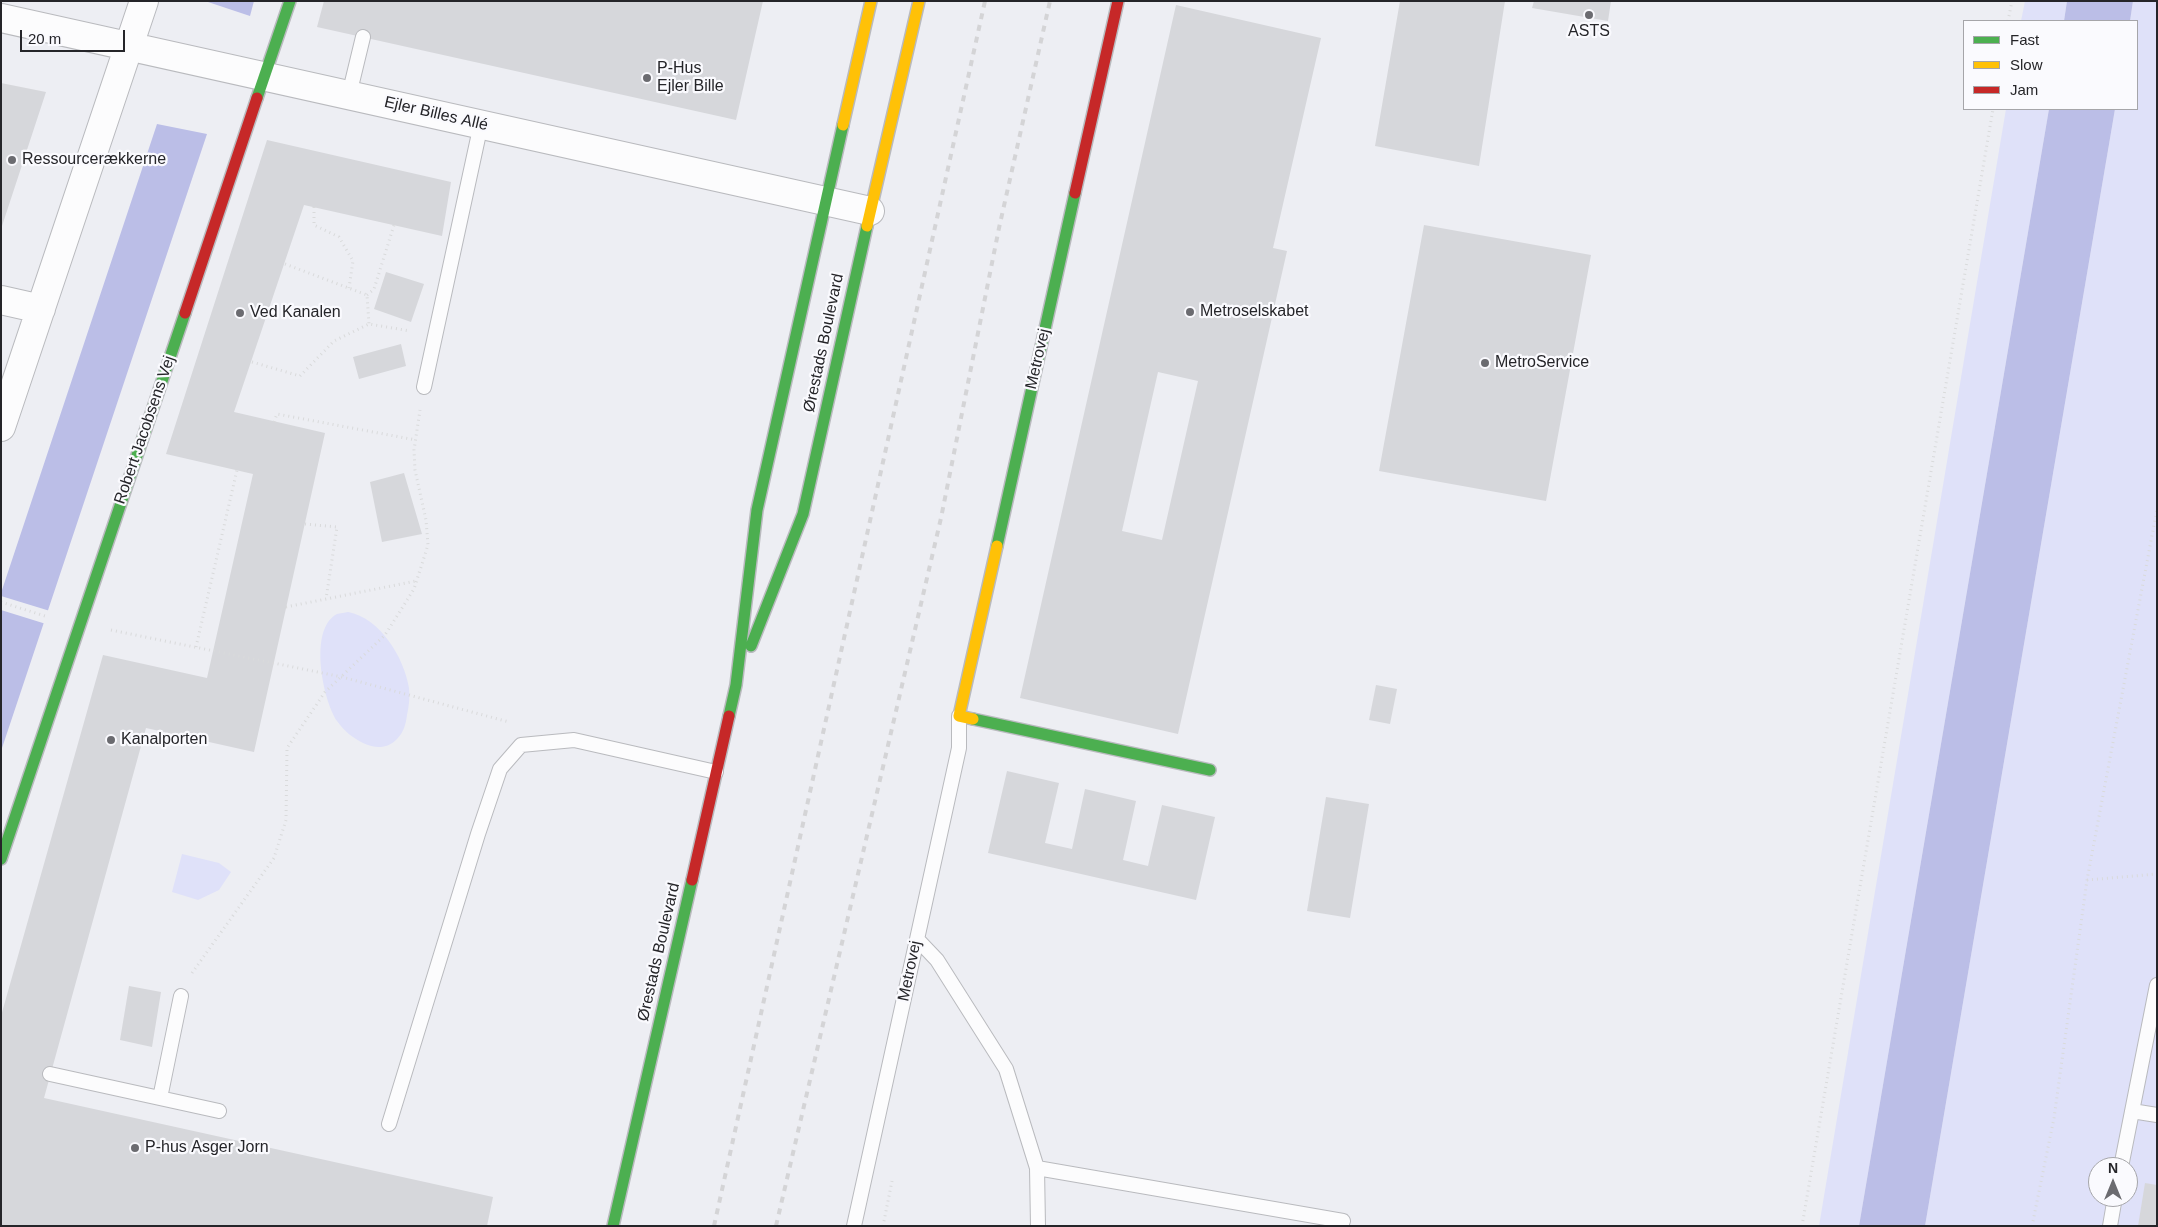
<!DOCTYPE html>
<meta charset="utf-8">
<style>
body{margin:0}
#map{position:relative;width:2158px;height:1227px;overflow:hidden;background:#edeef3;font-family:Arial,sans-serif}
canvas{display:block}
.frame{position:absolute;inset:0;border:2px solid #252529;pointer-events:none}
.legend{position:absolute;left:1963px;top:20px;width:175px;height:90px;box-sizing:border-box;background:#fafafe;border:1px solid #a5a5a9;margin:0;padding:6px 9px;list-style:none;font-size:15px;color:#252529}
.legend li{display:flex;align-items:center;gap:10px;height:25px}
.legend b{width:25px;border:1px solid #a5a5a9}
.north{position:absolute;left:2088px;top:1157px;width:50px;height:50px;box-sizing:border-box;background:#fafafe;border:1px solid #a5a5a9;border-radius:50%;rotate:0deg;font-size:14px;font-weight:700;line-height:20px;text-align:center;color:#252529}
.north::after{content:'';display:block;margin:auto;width:18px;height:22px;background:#6b6b70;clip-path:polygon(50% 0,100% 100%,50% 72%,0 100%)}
.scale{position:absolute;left:20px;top:30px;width:105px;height:22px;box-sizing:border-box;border:2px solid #252529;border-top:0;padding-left:6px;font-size:15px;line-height:18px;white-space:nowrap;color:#252529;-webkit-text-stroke:4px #fafafe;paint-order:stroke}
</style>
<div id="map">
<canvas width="2158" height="1227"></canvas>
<div class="frame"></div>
<ul class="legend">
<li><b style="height:6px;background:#4caf50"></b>Fast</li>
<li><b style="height:6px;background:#ffc107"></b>Slow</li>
<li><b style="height:6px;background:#c62828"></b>Jam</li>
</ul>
<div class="north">N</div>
<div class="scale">20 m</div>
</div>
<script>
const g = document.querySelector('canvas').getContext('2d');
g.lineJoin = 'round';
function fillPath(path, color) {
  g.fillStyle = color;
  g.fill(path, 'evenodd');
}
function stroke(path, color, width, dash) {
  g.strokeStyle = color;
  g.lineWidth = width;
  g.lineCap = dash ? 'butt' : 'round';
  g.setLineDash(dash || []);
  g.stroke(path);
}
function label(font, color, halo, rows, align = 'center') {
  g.font = font + ' Arial,sans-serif';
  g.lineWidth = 4.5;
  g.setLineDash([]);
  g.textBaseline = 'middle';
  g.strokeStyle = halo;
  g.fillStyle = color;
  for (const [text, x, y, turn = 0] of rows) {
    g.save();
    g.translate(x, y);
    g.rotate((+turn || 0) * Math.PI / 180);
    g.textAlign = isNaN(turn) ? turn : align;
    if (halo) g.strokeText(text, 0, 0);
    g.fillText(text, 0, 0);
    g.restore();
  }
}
const green = new Path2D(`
 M2025,1H2067L2064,21H2021Z
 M2133,1H2157V1226H1925L2115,109H2137V21H2130ZM2098,1167H2128V1197H2098Z
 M2006,109H2049L1859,1226H1819Z
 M348,612C380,618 404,657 409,688C410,697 409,706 407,715C406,723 404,732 397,739C387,749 376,749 363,743C353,738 344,731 337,721C323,700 308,629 337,614C340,613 345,613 348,612Z
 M182,854L219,863L231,872L219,890L198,900L172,892Z`);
const water = new Path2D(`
 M205,1H254L250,16Z
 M2067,1H2133L2130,21H2064Z
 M2049,109H2115L1925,1226H1859Z
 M157,124L207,134L1,751V593Z`);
const pier = new Path2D(`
 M1,596L50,611L46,624L1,610Z`);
const building = new Path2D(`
 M324,1H763L736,120L317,27Z
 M1400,1H1505L1479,166L1375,146Z
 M1534,1H1611L1608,21L1532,8Z
 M1176,5L1321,38L1273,248L1287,251L1178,734L1020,698ZM1158,372L1198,381L1162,540L1122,531Z
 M1,83L46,92L2,226H1Z
 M267,140L451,182L442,236L304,205L234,412L325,433L254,752L146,728L44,1098L493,1197L487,1226H1V1016L103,655L207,678L253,474L166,454Z
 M1424,225L1591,255L1546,501L1379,471Z
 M386,272L424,284L411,322L374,309Z
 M401,344L406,366L359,379L353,357Z
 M404,473L422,534L382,542L370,482Z
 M1376,685L1397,689L1390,724L1369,720Z
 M1007,771L1059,783L1045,843L1072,849L1085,789L1136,801L1123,860L1148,866L1162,805L1215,817L1196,900L988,853Z
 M1326,797L1369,804L1350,918L1307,911Z
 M129,986L161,992L152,1047L120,1040Z
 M2145,1183L2157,1185V1226H2138Z`);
const path = new Path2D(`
 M2008,21L2012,1
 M314,207V225L339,237L353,261L349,288
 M285,264L367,295L369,324
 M367,295L374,289L394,225
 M252,362L300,376L334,341L369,324L410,331
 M274,422L277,414L416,440
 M305,524L337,527L326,599
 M1,602L48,617
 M286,607L416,581
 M111,630L342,677L509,722
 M196,647L237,470
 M2087,880L2157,874
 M192,973L274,858L286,820L287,748L325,692L385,635L414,589L428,545L426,520L415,470L414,450L420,410
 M883,1226L892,1181
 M1802,1226L1993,109
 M2032,1226L2054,1118L2087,880L2157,509`);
const lane = new Path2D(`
 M349,95L363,37
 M424,387L481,124
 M917,939L937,960L1006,1069L1037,1168L1038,1226
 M50,1074L219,1111
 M160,1098L181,996
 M2132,1111L2157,1115
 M389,1124L478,834L500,769L521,745L574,740L716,772
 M2121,1167L2157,985
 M1037,1168L1343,1221
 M854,1226L959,748V716
 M2110,1226L2115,1197`);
const street = new Path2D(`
 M1,18L870,211
 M1,300L41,309
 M1,427L144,1`);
const fast = new Path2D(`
 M257,98L290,1
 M997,546L1075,193
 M751,646L803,514L867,226
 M729,716L736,685L757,510L843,125
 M973,719L1210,770
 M1,859L185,313
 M613,1226L692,880`);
const slow = new Path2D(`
 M843,125L871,1
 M867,226L919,1
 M973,719L959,716L997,546`);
const jam = new Path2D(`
 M1075,193L1118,1
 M185,313L257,98
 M692,880L729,716`);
const rail = new Path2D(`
 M714,1226L985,1
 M776,1226L941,518L999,228L1050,1`);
const markers = [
 [1589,15,5,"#6b6b70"],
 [647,78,5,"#6b6b70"],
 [12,160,5,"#6b6b70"],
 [1190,312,5,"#6b6b70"],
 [240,313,5,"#6b6b70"],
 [1485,363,5,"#6b6b70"],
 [111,740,5,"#6b6b70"],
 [135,1148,5,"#6b6b70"]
];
const poiNames = [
 ["ASTS",1589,32,"center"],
 ["P-Hus",657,69],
 ["Ejler Bille",657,87],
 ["Ressourcerækkerne",22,160],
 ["Metroselskabet",1200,312],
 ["Ved Kanalen",250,313],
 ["MetroService",1495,363],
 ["Kanalporten",121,740],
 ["P-hus Asger Jorn",145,1148]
];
const streetNames = [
 ["Ejler Billes Allé",436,114,13],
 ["Ørestads Boulevard",824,343,-78],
 ["Metrovej",1038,359,-77],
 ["Robert Jacobsens Vej",145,430,-71],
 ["Ørestads Boulevard",659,952,-77],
 ["Metrovej",910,971,-78]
];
fillPath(green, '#dfe1f9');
fillPath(water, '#bbbee7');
fillPath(pier, '#edeef3');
fillPath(building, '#d6d7db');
stroke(lane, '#b9babe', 16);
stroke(street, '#b9babe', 30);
stroke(fast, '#b9babe', 14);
stroke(slow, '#b9babe', 14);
stroke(jam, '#b9babe', 14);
stroke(path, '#d9dadb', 3, [1, 4]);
stroke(lane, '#fcfcfd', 14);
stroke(street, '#fcfcfd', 28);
stroke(fast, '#4caf50', 11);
stroke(slow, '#ffc107', 11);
stroke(jam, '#c62828', 11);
stroke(rail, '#d4d4d6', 4, [6, 6]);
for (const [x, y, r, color] of markers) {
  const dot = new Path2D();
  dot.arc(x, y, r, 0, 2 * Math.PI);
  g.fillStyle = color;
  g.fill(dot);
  stroke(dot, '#fafafe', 2);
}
label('16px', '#252529', '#fafafe', poiNames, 'left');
label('16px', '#252529', '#fafafe', streetNames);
</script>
